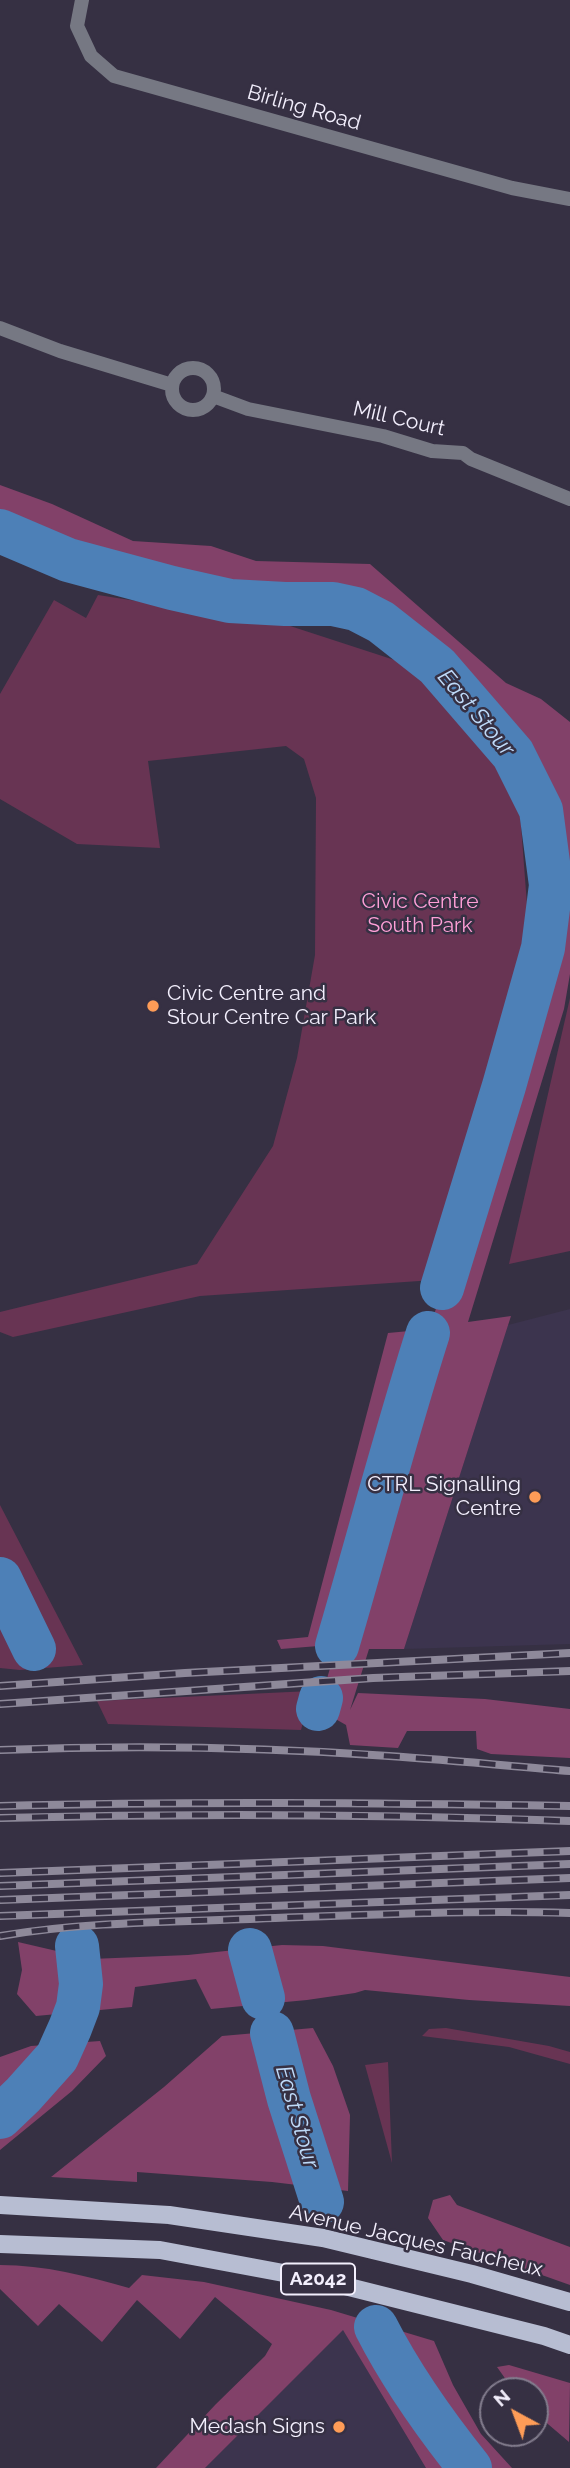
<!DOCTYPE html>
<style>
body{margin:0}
#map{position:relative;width:570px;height:2468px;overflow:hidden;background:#363043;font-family:Raleway,sans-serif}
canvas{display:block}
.north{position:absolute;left:479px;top:2377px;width:70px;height:70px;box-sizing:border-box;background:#363043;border:2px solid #827c8d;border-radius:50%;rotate:319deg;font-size:19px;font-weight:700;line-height:28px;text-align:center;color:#f3effd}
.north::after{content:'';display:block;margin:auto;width:24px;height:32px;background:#fe9c57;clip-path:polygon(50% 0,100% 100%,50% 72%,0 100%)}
</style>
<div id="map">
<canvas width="570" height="2468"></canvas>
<div class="north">N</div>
</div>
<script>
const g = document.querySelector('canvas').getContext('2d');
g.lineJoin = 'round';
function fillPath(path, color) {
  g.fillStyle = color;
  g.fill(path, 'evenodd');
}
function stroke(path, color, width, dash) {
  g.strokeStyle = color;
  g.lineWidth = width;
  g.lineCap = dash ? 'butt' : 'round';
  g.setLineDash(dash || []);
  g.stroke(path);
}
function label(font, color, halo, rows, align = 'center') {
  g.font = font + ' Raleway,sans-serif';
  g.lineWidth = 5;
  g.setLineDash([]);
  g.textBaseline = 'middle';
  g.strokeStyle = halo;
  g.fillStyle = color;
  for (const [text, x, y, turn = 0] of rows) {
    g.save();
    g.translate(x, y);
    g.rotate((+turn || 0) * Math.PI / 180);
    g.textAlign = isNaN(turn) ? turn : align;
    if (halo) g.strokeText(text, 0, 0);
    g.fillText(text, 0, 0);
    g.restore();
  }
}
const built = new Path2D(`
 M570,1309V1644L404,1649L508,1325Z
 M343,2329L426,2468H205Z`);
const green = new Path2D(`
 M98,595L284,624L416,667L470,715L518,786L528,918L494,1066L434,1280L200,1296L13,1337L0,1332V1312L197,1264L273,1146L297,1058L315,955L316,798L304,759L286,746L148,761L160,848L77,844L0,799V694L54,600L86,618Z
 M570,998V1251L509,1264Z
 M0,1505L83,1665L20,1670L0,1668Z
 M311,1691L301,1730L108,1724L97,1701Z
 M446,2028L549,2046L570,2052V2064L509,2047L422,2036L429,2029Z
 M388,2062L392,2163L365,2065Z`);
const forest = new Path2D(`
 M0,485L52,504L133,541L211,546L256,561L370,564L506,683L541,699L570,722V974L564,1009L468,1322L511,1316L404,1649H369L350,1710L358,1693L485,1699L570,1709V1758L491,1754L477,1749L476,1731H407L398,1748L350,1745L346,1725L318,1709L442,1288L551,886L533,791L437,666L333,604L230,601L117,573L0,529Z
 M420,1330L331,1645L281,1649L277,1640L308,1637L388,1333Z
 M18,1942L91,1959L188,1955L282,1945L323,1946L570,1977V2006L469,2000L365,1990L355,1993L307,2000L211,2009L196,1979L135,1987L132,2007L36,2016L17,1994L22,1970Z
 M313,2028L333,2066L350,2115L348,2191L272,2182L137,2172V2182L51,2177L164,2087L222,2036Z
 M100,2041L106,2056L72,2091L0,2150V2057L31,2046Z
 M450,2195L457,2205L570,2247V2285L443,2240L428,2218L433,2200Z
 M0,2265C45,2265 86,2276 129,2288L142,2275L204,2282L331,2310L434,2341L453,2385L481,2434L512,2468H426L343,2330L205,2468H156L216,2404L265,2356L272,2344L215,2297L180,2339L137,2300L102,2342L59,2304L38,2326L0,2289Z
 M509,2365L570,2383L569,2442L535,2413V2391H514L497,2367Z`);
const river = new Path2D(`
 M0,531L68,560L172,588L230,601L285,604H333L356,609L381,622L437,666L513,754L541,810L551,885L543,948L504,1086L442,1288
 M0,1579L34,1649
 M337,1646C368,1541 395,1436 428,1333
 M318,1709L321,1698
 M250,1950L263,1998
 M272,2033L289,2099L322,2202
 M0,2117L23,2095L57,2057L70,2028L78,2007L81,1984L77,1946
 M376,2327C402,2378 434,2423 470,2468`);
const street = new Path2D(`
 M82,0L77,26L91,56L114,76L512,188L570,199
 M0,328L60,351L172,385
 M172 389a21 21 0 1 1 42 0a21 21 0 1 1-42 0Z
 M213,396L248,409L383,436L432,451L463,453L471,459L570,499`);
const primary = new Path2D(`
 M0,2205L169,2215L323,2238L472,2274L570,2302
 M0,2244L160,2250L321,2280L544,2336L570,2345`);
const rail = new Path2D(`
 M0,1686L185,1673L570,1653
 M0,1704L373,1678L570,1671
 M0,1750C129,1745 260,1747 389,1756C450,1760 510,1766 570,1771
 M0,1806C190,1801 380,1803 570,1806
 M0,1818C190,1813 380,1814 570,1821
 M0,1873L570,1851
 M0,1886L570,1864
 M0,1900L570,1878
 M0,1916L570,1895
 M0,1936C83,1922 166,1922 250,1919C357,1915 463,1910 570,1913`);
const markers = [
 [153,1006,7,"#fe9c57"],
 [535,1497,7,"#fe9c57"],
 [339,2427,7,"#fe9c57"]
];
const shields = [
 [318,2279,74]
];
const shieldNames = [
 ["A2042",318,2279]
];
const streetNames = [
 ["Birling Road",304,108,16],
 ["Mill Court",399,419,13],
 ["Avenue Jacques Faucheux",416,2241,13]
];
const parkNames = [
 ["Civic Centre",420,902],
 ["South Park",420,926]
];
const poiNames = [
 ["Civic Centre and",167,994,"left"],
 ["Stour Centre Car Park",167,1018,"left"],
 ["CTRL Signalling",521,1485],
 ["Centre",521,1509],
 ["Medash Signs",325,2427]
];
const waterNames = [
 ["East Stour",476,713,50],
 ["East Stour",297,2117,74]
];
fillPath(built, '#3c344e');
fillPath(green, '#683453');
fillPath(forest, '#824169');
stroke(river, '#4d80b7', 44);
stroke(street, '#767883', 14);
stroke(primary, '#b7bdd2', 18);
stroke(rail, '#8e899a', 8);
stroke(rail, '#363043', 5, [16]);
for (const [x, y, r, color] of markers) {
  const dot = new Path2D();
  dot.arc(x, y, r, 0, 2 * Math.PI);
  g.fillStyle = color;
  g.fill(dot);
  stroke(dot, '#363043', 2.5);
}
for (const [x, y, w] of shields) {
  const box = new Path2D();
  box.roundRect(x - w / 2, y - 15.5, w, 31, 5);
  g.fillStyle = '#363043';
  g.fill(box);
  stroke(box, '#f3effd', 2);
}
label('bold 19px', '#f3effd', null, shieldNames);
label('21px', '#f3effd', '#363043', streetNames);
label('21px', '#fe9fd7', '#363043', parkNames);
label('21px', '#f3effd', '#363043', poiNames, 'right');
label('italic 23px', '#bedaf9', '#363043', waterNames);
</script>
